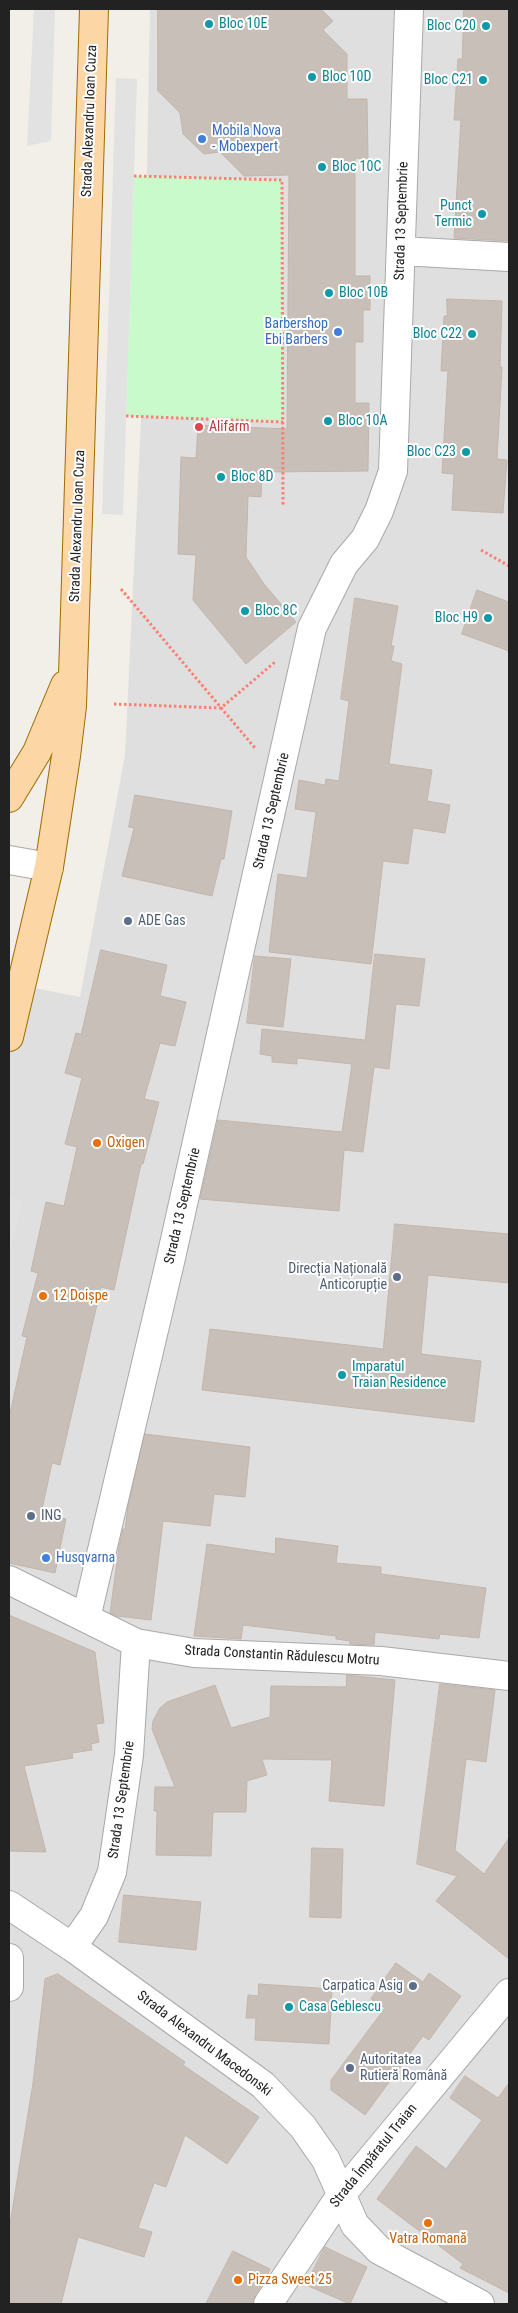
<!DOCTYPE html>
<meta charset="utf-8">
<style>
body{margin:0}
#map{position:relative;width:518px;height:2313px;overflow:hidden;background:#f2efe9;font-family:"Roboto Condensed",sans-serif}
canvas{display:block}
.frame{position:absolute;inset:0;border:10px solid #222;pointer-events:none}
</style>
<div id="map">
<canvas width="518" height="2313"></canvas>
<div class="frame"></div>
</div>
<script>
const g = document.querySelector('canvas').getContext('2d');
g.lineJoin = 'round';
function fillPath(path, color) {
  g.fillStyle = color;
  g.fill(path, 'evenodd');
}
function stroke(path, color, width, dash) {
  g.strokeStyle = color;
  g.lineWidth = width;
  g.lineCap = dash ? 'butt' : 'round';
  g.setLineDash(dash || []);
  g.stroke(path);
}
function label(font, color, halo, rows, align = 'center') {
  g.font = font + ' "Roboto Condensed",sans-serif';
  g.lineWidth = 4;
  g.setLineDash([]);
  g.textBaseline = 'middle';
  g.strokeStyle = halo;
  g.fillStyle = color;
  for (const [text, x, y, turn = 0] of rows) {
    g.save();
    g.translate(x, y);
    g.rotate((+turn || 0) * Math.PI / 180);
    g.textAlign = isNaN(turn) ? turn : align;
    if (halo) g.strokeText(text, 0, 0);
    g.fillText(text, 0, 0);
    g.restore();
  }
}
const residential = new Path2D(`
 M150,9H509V2304H9V983L80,997L125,755L143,379Z`);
const park = new Path2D(`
 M134,176L282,180L283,422L126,416Z`);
const parking = new Path2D(`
 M34,9H55L51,141L27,146Z
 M116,78L137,79L123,515L102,514Z
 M9,1198L22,1201L9,1256Z`);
const building = new Path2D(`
 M158,9H321L333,21L323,30L347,54V99H367L368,159L355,158V276H370V310H363V342H355V403H369L368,471L262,472L261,497L248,496L246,557L264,584L296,622L246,664L193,600L196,555L178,554L181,457L196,458L198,425L287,429L289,175L244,176L220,152L204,154L183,134L180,113L158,91Z
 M464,9H509V241L454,238L461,120H454L458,59H462Z
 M447,299L502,301L500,367H502L497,459L507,460L503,513L452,510L454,474L442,473L448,371H441L444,316H447Z
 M477,590L509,602V651L462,634Z
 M355,598L398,606L391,646H394L391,661L402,664L389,764L432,770L427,801L450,805L445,833L413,828L408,864L383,861L371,964L269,952L278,874L307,878L316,812L295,809L299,780L325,785L326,779L339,781L349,701L341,699Z
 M135,795L232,811L224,859H221L212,896L122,876L134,828L129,827Z
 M101,950L167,965L160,996L186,1002L175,1046L160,1043L144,1099L159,1102L143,1164H141L114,1290L101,1287L60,1465L52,1463L41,1514L66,1519L55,1573L9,1563V1418L27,1337L22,1336L38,1273L31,1271L46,1202L64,1206L77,1147L65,1144L82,1078L65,1073L76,1033L81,1034Z
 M375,954L425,959L419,1006L396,1004L389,1069L374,1067L363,1152L344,1150L339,1211L200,1199L218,1120L342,1132L352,1064L297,1058V1064L272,1062V1056L260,1054L262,1029L365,1040Z
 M255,956L291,959L283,1027L247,1023Z
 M395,1224L509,1234V1283L428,1275L421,1354L481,1361L474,1422L202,1390L210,1329L383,1349Z
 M145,1434L250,1447L245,1497L214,1494L210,1526L163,1521L151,1620L116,1616L110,1613L119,1547L123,1529H125L128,1507Z
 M276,1538L338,1546L336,1563L381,1567V1574L486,1588L479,1638L440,1634L439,1639L375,1632L374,1645L350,1644V1641L336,1639V1636L243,1625L241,1639L194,1636L207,1544L275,1554Z
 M9,1615L95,1652L104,1723L96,1724L99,1742L91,1744L92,1750L72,1753L73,1758L24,1766L46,1852L9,1851Z
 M347,1675L395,1680L384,1806L329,1801L332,1760L262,1759L267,1775L247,1781L246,1812H213L211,1856L156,1855L157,1811H154L155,1787H175L152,1729L153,1721L160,1708L167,1702L215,1685L231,1728L270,1717L271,1686L346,1687Z
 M440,1684L495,1690L486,1762L466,1759L455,1850L484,1874L509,1838V1959L436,1901L457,1876L417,1864Z
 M312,1848L343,1849L341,1918L310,1917Z
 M124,1895L201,1902L196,1950L119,1942Z
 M396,1963L423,1982L429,1973L461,1996L429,2040L423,2036L365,2115L331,2090V2080L385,2008L371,1999Z
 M58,1974L185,2062L183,2065L259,2117L227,2164L185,2135L166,2187L154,2183L138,2228L152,2232L144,2257L78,2237L61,2304H9V2230L33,2083L45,1979Z
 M259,1984L332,1989L329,2044L255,2040L256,2018H246L248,1995L258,1996Z
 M465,2076L498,2098L509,2083V2293L460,2268L463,2264L377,2199L416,2146L446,2169L482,2120L450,2098Z
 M325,2247L367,2267L350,2304L306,2285Z
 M233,2251L270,2269L265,2280L255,2295L253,2304H206Z`);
const path = new Path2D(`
 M134,176L282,180L283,507
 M126,416L283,422
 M481,550L509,566
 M121,589L255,748
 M114,704L221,708L275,662`);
const minor = new Path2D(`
 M401,251L509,257
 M9,860L49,867
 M9,1580L136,1643L194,1653L381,1661L509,1676
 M86,1618L170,1262L312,628L344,564L365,539L379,511L393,471L409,9
 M9,1905L72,1947L263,2085L303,2127L326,2160L355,2225L379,2250L480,2304
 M72,1947L94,1916L112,1872L129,1755L136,1643
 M9,1958V1987
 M268,2304L341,2195L509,1993`);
const major = new Path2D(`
 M9,798L37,752L65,685
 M9,1037L49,867L66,756L72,706L94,9`);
const markers = [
 [209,24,5,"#0f9aa8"],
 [486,26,5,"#0f9aa8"],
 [312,77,5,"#0f9aa8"],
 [483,80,5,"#0f9aa8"],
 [202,139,5,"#3f7fe0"],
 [322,167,5,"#0f9aa8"],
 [482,214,5,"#0f9aa8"],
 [329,293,5,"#0f9aa8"],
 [338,332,5,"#3f7fe0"],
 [472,334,5,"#0f9aa8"],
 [328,421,5,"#0f9aa8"],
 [199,427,5,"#e0444e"],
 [466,452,5,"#0f9aa8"],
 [221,477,5,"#0f9aa8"],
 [245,611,5,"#0f9aa8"],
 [488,618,5,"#0f9aa8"],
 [128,921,5,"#5c6f8a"],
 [97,1143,5,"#e8710a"],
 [397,1277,5,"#5c6f8a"],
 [43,1296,5,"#e8710a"],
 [342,1375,5,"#0f9aa8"],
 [31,1516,5,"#5c6f8a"],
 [46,1558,5,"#3f7fe0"],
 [413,1986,5,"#5c6f8a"],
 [289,2007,5,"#0f9aa8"],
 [350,2068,5,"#5c6f8a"],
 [428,2223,5,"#e8710a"],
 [238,2280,5,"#e8710a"]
];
const cultureNames = [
 ["Bloc 10E",219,24],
 ["Bloc C20",476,26,"right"],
 ["Bloc 10D",322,77],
 ["Bloc C21",473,80,"right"],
 ["Bloc 10C",332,167],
 ["Punct",472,206,"right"],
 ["Termic",472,222,"right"],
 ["Bloc 10B",339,293],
 ["Bloc C22",462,334,"right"],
 ["Bloc 10A",338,421],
 ["Bloc C23",456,452,"right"],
 ["Bloc 8D",231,477],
 ["Bloc 8C",255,611],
 ["Bloc H9",478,618,"right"],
 ["Imparatul",352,1367],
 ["Traian Residence",352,1383],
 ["Casa Geblescu",299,2007]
];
const streetNames = [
 ["Strada Alexandru Ioan Cuza",90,121,-88],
 ["Strada 13 Septembrie",402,221,-88],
 ["Strada Alexandru Ioan Cuza",78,526,-88],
 ["Strada 13 Septembrie",272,811,-77],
 ["Strada 13 Septembrie",183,1206,-77],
 ["Strada Constantin Rădulescu Motru",282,1656,3],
 ["Strada 13 Septembrie",122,1800,-82],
 ["Strada Alexandru Macedonski",204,2044,37],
 ["Strada Împăratul Traian",374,2156,-51]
];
const shopNames = [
 ["Mobila Nova",212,131],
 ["- Mobexpert",212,147],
 ["Barbershop",328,324,"right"],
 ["Ebi Barbers",328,340,"right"],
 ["Husqvarna",56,1558]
];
const healthNames = [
 ["Alifarm",209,427]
];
const serviceNames = [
 ["ADE Gas",138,921],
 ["Direcția Națională",387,1269,"right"],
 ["Anticorupție",387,1285,"right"],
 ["ING",41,1516],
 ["Carpatica Asig",403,1986,"right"],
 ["Autoritatea",360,2060],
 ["Rutieră Română",360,2076]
];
const foodNames = [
 ["Oxigen",107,1143],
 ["12 Doișpe",53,1296],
 ["Vatra Romană",428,2239,"center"],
 ["Pizza Sweet 25",248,2280]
];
fillPath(residential, '#e0dfdf');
fillPath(park, '#c8facc');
fillPath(parking, '#e2e2e2');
fillPath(building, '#c7bfb8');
stroke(building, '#c4b6ab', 1);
stroke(minor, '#a9a9a9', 30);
stroke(major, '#a06b00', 30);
stroke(path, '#fa8072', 3, [2.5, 2.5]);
stroke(minor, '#fff', 28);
stroke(major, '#fcd6a4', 28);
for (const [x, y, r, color] of markers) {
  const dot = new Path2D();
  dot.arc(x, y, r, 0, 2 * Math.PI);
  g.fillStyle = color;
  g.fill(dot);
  stroke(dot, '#fff', 2);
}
label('14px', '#0d838f', '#fff', cultureNames, 'left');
label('14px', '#222', '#fff', streetNames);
label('14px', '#366cbe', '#fff', shopNames, 'left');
label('14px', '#be3a42', '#fff', healthNames, 'left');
label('14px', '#4e5e75', '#fff', serviceNames, 'left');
label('14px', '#c56008', '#fff', foodNames, 'left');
</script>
